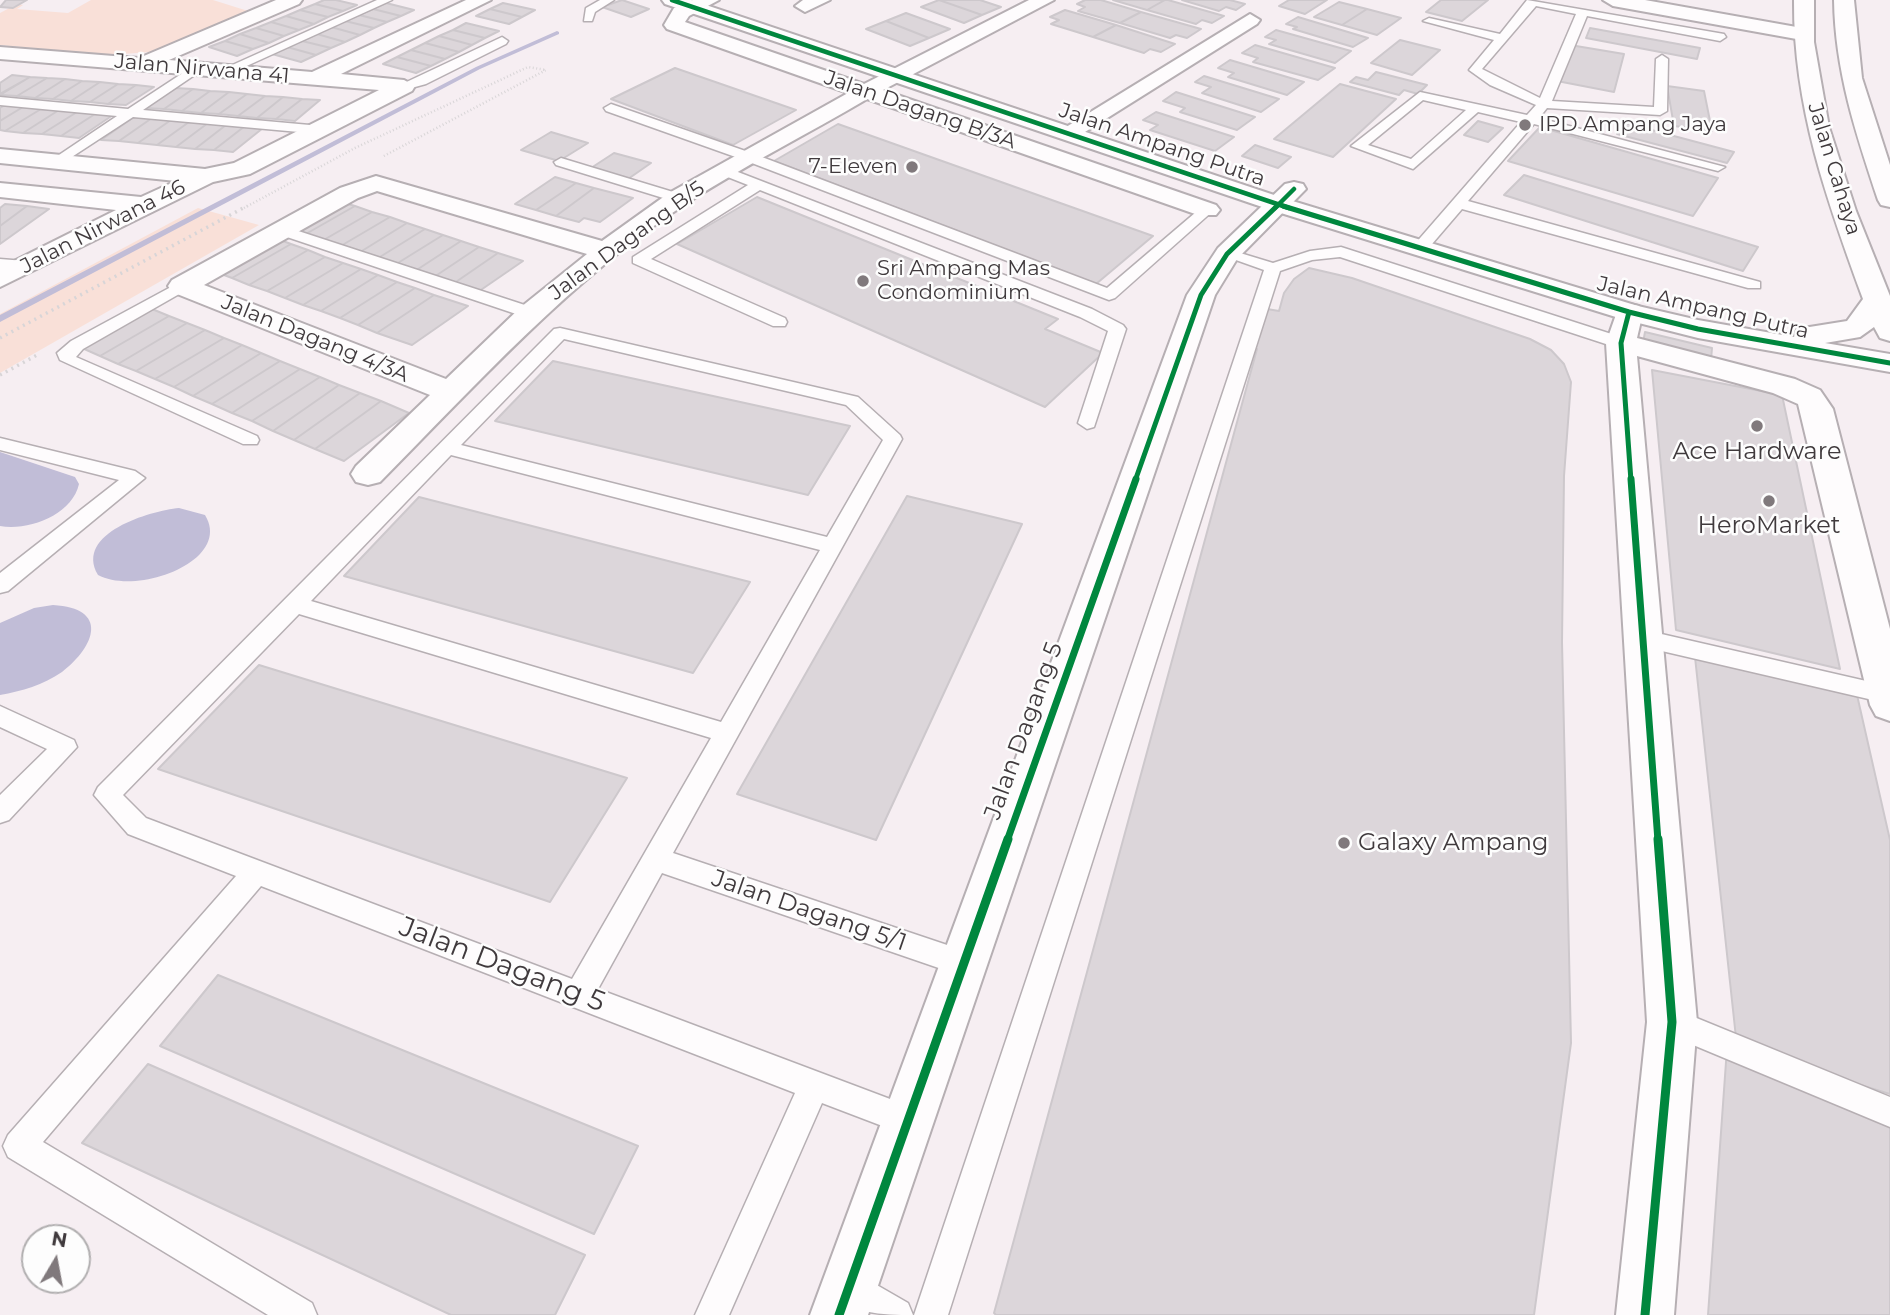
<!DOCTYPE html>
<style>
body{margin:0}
#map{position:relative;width:1890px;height:1315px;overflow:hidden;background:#f6eef2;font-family:Montserrat,sans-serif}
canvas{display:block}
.north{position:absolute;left:21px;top:1224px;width:70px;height:70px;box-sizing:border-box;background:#fdfdfd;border:2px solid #b1afb0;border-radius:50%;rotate:10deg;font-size:19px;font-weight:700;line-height:28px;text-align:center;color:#403a3d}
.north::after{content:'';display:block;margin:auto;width:24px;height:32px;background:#80797c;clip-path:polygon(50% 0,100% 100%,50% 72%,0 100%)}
</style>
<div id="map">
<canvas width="1890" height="1315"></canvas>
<div class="north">N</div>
</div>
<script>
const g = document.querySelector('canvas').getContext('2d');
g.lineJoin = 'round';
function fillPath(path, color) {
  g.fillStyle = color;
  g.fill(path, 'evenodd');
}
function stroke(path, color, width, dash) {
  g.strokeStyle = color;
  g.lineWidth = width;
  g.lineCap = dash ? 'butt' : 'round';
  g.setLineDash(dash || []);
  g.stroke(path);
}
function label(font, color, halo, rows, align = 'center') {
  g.font = font + ' Montserrat,sans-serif';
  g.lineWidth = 5;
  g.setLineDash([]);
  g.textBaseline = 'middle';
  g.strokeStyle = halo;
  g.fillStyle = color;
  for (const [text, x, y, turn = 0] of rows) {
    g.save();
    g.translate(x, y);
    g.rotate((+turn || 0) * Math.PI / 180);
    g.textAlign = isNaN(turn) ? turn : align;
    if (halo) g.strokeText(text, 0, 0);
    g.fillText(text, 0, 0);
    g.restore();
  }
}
const green = new Path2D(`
 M91,0H213L248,11L150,52L109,55L0,45V13L17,4L23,5L17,9L68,13Z
 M198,208L259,225L0,373V314Z`);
const water = new Path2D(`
 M0,452L75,477L79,484C72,515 29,531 0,526Z
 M179,508L205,515C233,561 137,596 98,575C74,533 150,511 179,508Z
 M53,605C109,608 96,646 62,672C43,685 22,691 0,695V623L34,608Z`);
const stream = new Path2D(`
 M557,31L559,32V34L480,69L0,322V315L476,67Z`);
const building = new Path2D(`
 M6,0H27L13,8L0,7Z
 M324,0H336L357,5L343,11L315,4Z
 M622,0L649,9L631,17L602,7Z
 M939,0L982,15L964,23L921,7Z
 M939,0H980L1001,7L982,15Z
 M1085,0H1101L1141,12L1120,23L1078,11L1085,7L1077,4Z
 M1113,0H1165L1147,10Z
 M1165,0H1168L1224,16L1212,23L1202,20L1196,24L1147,10Z
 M1182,0H1230L1245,4L1236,10L1226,7L1219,11Z
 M1289,0H1327L1305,14L1279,6Z
 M1441,0H1488L1462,21L1426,12Z
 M1339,2L1367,9L1342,25L1314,17Z
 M386,3L414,10L401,16L373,9Z
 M503,3L535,10L522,17L490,9Z
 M315,4L343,11L328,17L300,10Z
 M373,9L401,16L387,22L359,15Z
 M490,9L522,17L509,24L476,16Z
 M1367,9L1401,18L1377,35L1342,25Z
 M300,10L328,17L314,24L286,16Z
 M1065,10L1116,25L1093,37L1051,24L1059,20L1050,17Z
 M1141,12L1201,29L1187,38L1176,35L1170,38L1120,23Z
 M906,13L950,29L929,38L886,21Z
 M359,15L387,22L374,28L345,21Z
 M286,16L314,24L299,30L271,22Z
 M1298,17L1368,38L1353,47L1293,29L1297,27L1286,24Z
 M345,21L374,28L360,35L331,27Z
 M886,21L929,38L910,46L866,29Z
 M271,22L299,30L284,36L256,28Z
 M466,23L499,31L485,38L453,30Z
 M1116,25L1175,44L1161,52L1150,49L1144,53L1093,37Z
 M331,27L360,35L345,42L317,34Z
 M256,28L284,36L269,43L240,34Z
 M1590,28L1700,48L1697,59L1586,38Z
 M453,30L485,38L472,45L439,36Z
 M1276,30L1351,51L1335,63L1269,44L1276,40L1265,37Z
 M240,34L269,43L253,49L225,41Z
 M317,34L345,42L331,48L302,41Z
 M439,36L472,45L459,52L425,43Z
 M1400,40L1440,50L1412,75L1371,63Z
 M225,41L253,49L237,56L209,47Z
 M302,41L331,48L316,55L287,47Z
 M425,43L459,52L445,59L411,50Z
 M1255,45L1335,68L1318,80L1253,62L1258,58L1242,53Z
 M1570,45L1624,54L1614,92L1557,81Z
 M287,47L316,55L301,62L272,54Z
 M411,50L445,59L431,66L397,57Z
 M397,57L431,66L416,73L383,64Z
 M1230,60L1304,82L1287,95L1228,77L1234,73L1218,68Z
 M675,68L796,110L733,145L611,99Z
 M1376,72L1427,85L1418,94L1404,90L1399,95L1350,82L1356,77L1368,80Z
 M12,75L30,77L0,94V83Z
 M1204,76L1279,99L1261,112L1202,93L1211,87L1195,82Z
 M30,77L47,78L17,96L0,95Z
 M47,78L65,79L35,98L17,96Z
 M65,79L82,81L53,99L35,98Z
 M82,81L100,82L71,101L53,99Z
 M100,82L118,84L90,102L71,101Z
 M118,84L136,85L108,104L90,102Z
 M1340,84L1396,99L1333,157L1274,139Z
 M136,85L154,87L126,105L108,104Z
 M1667,86L1704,91L1712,131L1674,126Z
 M175,88L193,89L164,109L145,108Z
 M193,89L210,91L182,111L164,109Z
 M210,91L229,92L201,113L182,111Z
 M229,92L247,94L219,114L201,113Z
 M1176,92L1255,117L1237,130L1180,112L1185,108L1163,101Z
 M247,94L265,96L238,116L219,114Z
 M265,96L283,97L257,118L238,116Z
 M283,97L302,99L276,119L257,118Z
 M302,99L320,100L295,121L276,119Z
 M5,105L23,107L0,121V108Z
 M23,107L41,109L5,131L0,130V121Z
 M41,109L59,110L23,133L5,131Z
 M59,110L77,112L42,134L23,133Z
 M77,112L95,114L61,136L42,134Z
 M1156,112L1234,137L1215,151L1150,130L1158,125L1143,120Z
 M95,114L113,115L79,138L61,136Z
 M134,117L152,118L119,141L101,140Z
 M152,118L171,120L138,143L119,141Z
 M171,120L189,122L157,145L138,143Z
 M1478,121L1503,128L1488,142L1464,135Z
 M189,122L208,123L176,147L157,145Z
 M208,123L226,125L195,149L176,147Z
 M1625,123L1734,152L1727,163L1617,134Z
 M838,124L1153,236L1096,284L774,161Z
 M226,125L245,126L214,150L195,149Z
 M245,126L263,128L233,152L214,150Z
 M1540,127L1718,178L1693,216L1508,161Z
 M551,132L588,143L559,161L521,150Z
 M1255,145L1291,157L1278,168L1242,156Z
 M614,153L651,163L628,179L591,168Z
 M1524,175L1758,247L1743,271L1504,195Z
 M555,177L576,183L536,210L515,204Z
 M576,183L594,188L556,216L536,210Z
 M594,188L633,198L600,222L584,218L579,222L556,216Z
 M757,197L1058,319L1045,329L1103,353L1045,407L677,244Z
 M338,201L355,206L304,235L287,230Z
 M5,204L27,206L0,226V208Z
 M27,206L49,209L0,244V226Z
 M355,206L372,212L322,241L304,235Z
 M372,212L390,217L339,247L322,241Z
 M390,217L407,223L357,254L339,247Z
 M407,223L425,229L375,260L357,254Z
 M425,229L443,235L393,266L375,260Z
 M443,235L461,241L412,273L393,266Z
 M275,238L291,244L232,278L216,272Z
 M461,241L479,247L431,279L412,273Z
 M291,244L308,250L249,285L232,278Z
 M479,247L498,253L450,286L431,279Z
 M308,250L325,257L267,291L249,285Z
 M498,253L523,261L475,294L450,286Z
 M325,257L343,263L285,298L267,291Z
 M343,263L361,269L303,305L285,298Z
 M1309,268L1352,278L1530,339L1551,350L1564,364L1571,382L1564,476L1562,642L1571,1043L1534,1315H996L994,1313L1257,349L1251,348L1267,309L1279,311L1284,293L1294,279Z
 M361,269L378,275L321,311L303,305Z
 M378,275L397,282L340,318L321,311Z
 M397,282L415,288L358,325L340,318Z
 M415,288L434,295L377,333L358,325Z
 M434,295L468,306L412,345L377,333Z
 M152,309L169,316L100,356L82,348Z
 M169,316L187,323L118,364L100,356Z
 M187,323L205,330L136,371L118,364Z
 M205,330L224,338L155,379L136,371Z
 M1645,332L1712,348L1711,360L1643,343Z
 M224,338L242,345L174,387L155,379Z
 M242,345L261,353L193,396L174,387Z
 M261,353L280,361L212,404L193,396Z
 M280,361L300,369L232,413L212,404Z
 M553,361L850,426L808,495L495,421Z
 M300,369L320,377L252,421L232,413Z
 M1652,370L1782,395L1840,669L1676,630Z
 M320,377L339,385L273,431L252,421Z
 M339,385L360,393L294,440L273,431Z
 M360,393L381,401L315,449L294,440Z
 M381,401L409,413L344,461L315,449Z
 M907,496L1022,524L876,840L737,794Z
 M419,497L750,582L693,673L344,576Z
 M1695,657L1857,695L1890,840V1094L1737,1047Z
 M259,665L627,778L550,902L158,769Z
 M218,975L638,1146L594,1234L160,1046Z
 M1727,1048L1890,1118V1315H1708Z
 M148,1064L585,1255L555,1315H451L82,1143Z`);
const pathFar1 = new Path2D(`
 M244,208L355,148L528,67L546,70L382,157`);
const path = new Path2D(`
 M0,338L247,206
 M0,375L39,354`);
const lane = new Path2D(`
 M377,0H392L229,74L219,71Z
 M600,0H614L595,12L592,21H584L586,8Z
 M1527,0L1724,34L1726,37L1720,41L1587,16L1552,101L1654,107L1656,59L1662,55L1668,59L1667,111L1660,115L1547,108L1539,118L1725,167L1718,171L1534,124L1468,201L1760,282V288H1748L1462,209L1426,251H1414V245L1521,122L1478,112L1413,169L1351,146L1420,92L1527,115L1536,105L1490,85L1469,70L1494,40L1423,21L1429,18L1500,34ZM1536,6L1576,14L1540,98L1482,69ZM1423,100L1466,110L1411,159L1368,145Z
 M502,37L508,41L506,44L426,84L404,90L398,86Z
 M195,65L199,66V72L143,110L321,126L328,130L321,134L133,117L58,166L53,165V159L117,116L0,105V97L128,109Z
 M611,104L754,154L1107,288L1202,207H1212L1214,210L1115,298L1109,300L744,160L606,111L604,108Z
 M561,158L683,195L685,198L678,202L673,201L556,165L554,162Z
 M725,167L1092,309L1123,325L1126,329L1094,427L1087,429L1078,423L1108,331L1080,317L760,190L651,259L785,318L787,322L785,326H773L633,263V257L748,185L720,174L718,171Z
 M283,226L537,309L539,313L531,318L525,317L278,234V228Z
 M1341,247L1627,339L1630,343L1621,348L1615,347L1340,257L1312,260L1280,271L948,1315H914L1264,270L1219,254L1227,249L1273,263L1310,251Z
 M0,259L25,261L33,266L25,271L0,269Z
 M182,281L190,286L188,289L83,349L76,357L257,436L259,440L257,444H243L60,360L57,353L71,341Z
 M560,328L858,397L900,435L902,439L673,853L962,950L972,953L976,963L972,973L962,976L662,873L598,989L906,1105L917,1109L921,1120L917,1131L906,1135L822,1103L729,1315H695L795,1093L261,886L43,1142L312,1303L317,1315H268L8,1157L3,1146L8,1135L236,876L128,834L94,795L98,787L554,329ZM564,339L846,405L883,440L827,537L461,445ZM451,455L820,550L721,722L311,601ZM299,614L711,738L572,979L146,818L123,795Z
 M0,438L135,471L145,478L8,591L0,593V573L119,480L0,450Z
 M1644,630L1888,686L1890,704L1636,645L1633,639L1636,633Z
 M0,706L74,740L77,747L9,820L0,823V795L47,749L0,727Z
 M1672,1008L1890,1097V1127L1662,1032L1657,1022L1662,1012Z
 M849,1269L908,1303L913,1315C883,1315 846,1315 832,1286L837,1274Z`);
const street = new Path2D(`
 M276,0H302L299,4L169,60L312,72L466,0H491L341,74L404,80L415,86L412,91L250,174L213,182L0,287V268L116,210L0,197V183L141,197L176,181L0,163V149L205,169L234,163L379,90L0,59V47L139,58Z
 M693,0H719L689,16L685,22L864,84L1029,0H1054L883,90L1216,205L1220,210L1216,215H1198L867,99C808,134 745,165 687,203C571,279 477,384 380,482L368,485L356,482L351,474L356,466L430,395L172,292L168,286L172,280L340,188L376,176L602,241L669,193L848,93L667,29L664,25L674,8ZM377,191L587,254L521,307L446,379L204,285L358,198Z
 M803,0H830L805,12L795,6Z
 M1603,0H1645L1802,28L1812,34L1802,40L1613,6Z
 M1250,14L1260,20L1257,24L1077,137H1061L1058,132Z
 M1294,182L1303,184L1306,189L1237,259L1215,295L868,1315H810L1187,295L1218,248L1285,184Z
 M1629,304L1639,306L1643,312L1637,338L1795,379L1820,390L1833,409L1890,629V721L1876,716L1870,705L1798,404L1773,393L1637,356L1697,1022L1674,1315H1616L1647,1022L1606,343L1619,306Z`);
const secondary = new Path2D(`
 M662,0H691L1286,199L1638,306L1698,320L1794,337L1797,329L1847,321L1863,299C1827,201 1793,106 1794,0H1814V42L1829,127L1856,211L1890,296V341L1880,338L1874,327L1860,337L1825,343L1890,354V372L1698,338L1619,318L1268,209L665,4Z
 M1834,0H1854L1862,78L1890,165V207L1881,205L1878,200C1856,134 1835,71 1834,0Z`);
const cyclewayFar3 = new Path2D(`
 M672,0L1289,208
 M1275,208L1294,189`);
const cyclewayFar2 = new Path2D(`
 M1283,206L1629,312L1698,329L1890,363
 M1629,312L1621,343L1631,481
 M1135,481L1201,295L1227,254L1277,206`);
const cyclewayFar1 = new Path2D(`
 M1631,479L1658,841
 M1007,841L1136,479`);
const cycleway = new Path2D(`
 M839,1315L1008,839
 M1645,1315L1672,1022L1658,839`);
const markers = [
 [1525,125,7,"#80797c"],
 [912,167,7,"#80797c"],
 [863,281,7,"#80797c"],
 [1757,426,7,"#80797c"],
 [1769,501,7,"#80797c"],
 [1344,843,7,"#80797c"]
];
const farStreetnames = [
 ["Jalan Nirwana 41",202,69,5],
 ["Jalan Dagang B/3A",920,110,19],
 ["Jalan Ampang Putra",1162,145,19],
 ["Jalan Cahaya",1834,169,73],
 ["Jalan Nirwana 46",103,227,-27],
 ["Jalan Dagang B/5",627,241,-36],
 ["Jalan Ampang Putra",1703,308,13],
 ["Jalan Dagang 4/3A",315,339,22]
];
const farPoinames = [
 ["IPD Ampang Jaya",1539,125],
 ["7-Eleven",898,167,"right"],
 ["Sri Ampang Mas",877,269],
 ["Condominium",877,293]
];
const poiNames = [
 ["Ace Hardware",1757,452],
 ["HeroMarket",1769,526],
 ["Galaxy Ampang",1358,843,"left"]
];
const streetNames = [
 ["Jalan Dagang 5",1024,731,-70],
 ["Jalan Dagang 5/1",809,911,19]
];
const nearStreetnames = [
 ["Jalan Dagang 5",502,965,21]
];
fillPath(green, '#f9e0d8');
fillPath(water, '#c1bdd7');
fillPath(stream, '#c1bdd7');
fillPath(building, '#dcd6da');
stroke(building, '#cdc8cc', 2);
stroke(lane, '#b6afb3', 3);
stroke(street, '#b6afb3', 4);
stroke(secondary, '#b6afb3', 4);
stroke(pathFar1, '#d8d5d7', 2.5, [1, 2.5]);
stroke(path, '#d8d5d7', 3.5, [2, 4.5]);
fillPath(lane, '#fefcfd');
fillPath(street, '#fefcfd');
fillPath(secondary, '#fefcfd');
stroke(cyclewayFar3, '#00873e', 4.5);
stroke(cyclewayFar2, '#00873e', 5);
stroke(cyclewayFar1, '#00873e', 7);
stroke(cycleway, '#00873e', 9);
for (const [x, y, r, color] of markers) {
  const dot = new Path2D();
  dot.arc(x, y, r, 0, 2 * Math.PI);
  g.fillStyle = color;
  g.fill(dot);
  stroke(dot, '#fdfdfd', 2.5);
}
label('21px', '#403a3d', '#fdfdfd', farStreetnames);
label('21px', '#403a3d', '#fdfdfd', farPoinames, 'left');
label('24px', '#403a3d', '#fdfdfd', poiNames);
label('24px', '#403a3d', '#fdfdfd', streetNames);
label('28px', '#403a3d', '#fdfdfd', nearStreetnames);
</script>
